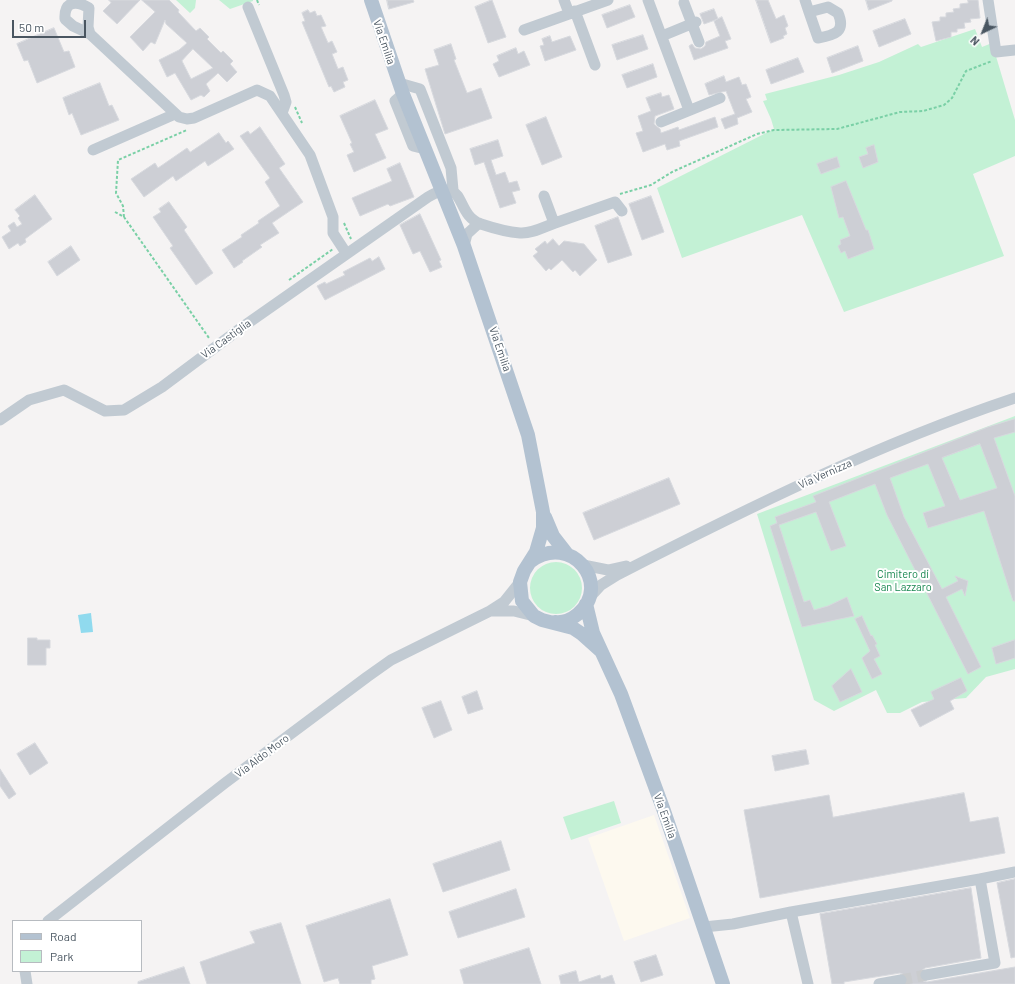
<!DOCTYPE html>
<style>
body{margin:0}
#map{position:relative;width:1015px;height:984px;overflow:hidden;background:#f5f3f3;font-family:Barlow,sans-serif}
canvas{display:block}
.legend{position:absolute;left:12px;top:920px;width:130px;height:52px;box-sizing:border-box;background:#fff;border:1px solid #b7bbc0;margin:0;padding:5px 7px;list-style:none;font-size:12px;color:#4a5661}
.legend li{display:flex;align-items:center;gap:8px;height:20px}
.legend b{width:20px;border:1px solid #b7bbc0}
.north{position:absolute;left:963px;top:12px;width:40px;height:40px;-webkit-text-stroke:3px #fff;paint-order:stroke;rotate:223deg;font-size:11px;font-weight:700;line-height:16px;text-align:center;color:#4a5661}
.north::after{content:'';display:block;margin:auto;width:14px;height:18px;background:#4a5661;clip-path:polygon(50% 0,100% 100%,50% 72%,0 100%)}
.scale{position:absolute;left:12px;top:20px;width:74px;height:18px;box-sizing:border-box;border:2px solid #4a5661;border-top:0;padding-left:5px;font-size:12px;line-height:14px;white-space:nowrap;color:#4a5661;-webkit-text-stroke:3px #fff;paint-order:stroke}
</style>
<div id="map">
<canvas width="1015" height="984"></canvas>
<ul class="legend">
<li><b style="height:5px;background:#b3c2d1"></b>Road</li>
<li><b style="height:11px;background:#c3f1d5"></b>Park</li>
</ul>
<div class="north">N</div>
<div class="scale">50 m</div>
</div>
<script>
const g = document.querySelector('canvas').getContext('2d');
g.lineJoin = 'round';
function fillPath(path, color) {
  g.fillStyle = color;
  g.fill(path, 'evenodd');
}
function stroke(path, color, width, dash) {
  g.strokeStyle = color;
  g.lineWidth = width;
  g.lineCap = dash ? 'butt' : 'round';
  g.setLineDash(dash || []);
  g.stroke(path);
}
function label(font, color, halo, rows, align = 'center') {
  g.font = font + ' Barlow,sans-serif';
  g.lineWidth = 4;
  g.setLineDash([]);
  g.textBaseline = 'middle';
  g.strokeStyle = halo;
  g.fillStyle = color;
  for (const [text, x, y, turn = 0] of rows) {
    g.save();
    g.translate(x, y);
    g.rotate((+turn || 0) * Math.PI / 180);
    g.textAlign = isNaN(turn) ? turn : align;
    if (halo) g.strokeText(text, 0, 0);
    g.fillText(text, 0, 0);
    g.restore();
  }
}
const commercial = new Path2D(`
 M654,815L690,918L624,941L588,838Z`);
const green = new Path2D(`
 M176,0H196L195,8L190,13Z
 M219,0H253V1L230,9Z
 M975,29L982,47L992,43L1015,120V156L973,174L1004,256L844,312L802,215L682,258L657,188L774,129L771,119L763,101L767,100L765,94L839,75L879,62L918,44L921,47Z
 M1015,416V669L986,677L966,698L922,702L900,713H887L876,690L834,711L814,700L757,514Z
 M530 588a26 26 0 1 1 52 0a26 26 0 1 1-52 0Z
 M614,801L621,823L571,840L563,817Z`);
const water = new Path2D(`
 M91,613L93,632L81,633L78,615Z`);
const building = new Path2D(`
 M109,0H140L117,24L103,11L111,3Z
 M142,0H169L179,10L178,12L196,31L200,28L209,37L207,39L221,53L223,51L233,61L230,64L237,72L227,82L218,73L206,84L210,91L204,97L201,95L191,100L175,73L167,77L159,60L179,50L187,43L166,24L165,20L155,44L151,42L143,51L130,37L155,12ZM193,49L213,68L191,79L182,61Z
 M387,0H413L414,2L389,9Z
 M492,0L506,37L488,43L475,7Z
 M756,0H768L776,19L784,15L788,26L785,28L787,34L783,36L784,38L771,43Z
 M866,0H892V1L869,10Z
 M968,0H978L980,18L970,19L971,22L964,23L965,28L957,29V32H951V37L936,41L932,22L940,21V17H946V13L954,12L953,9L960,8V4L968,3Z
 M630,5L635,17L607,28L602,15Z
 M714,9L718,19L704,24L700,14Z
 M308,10L310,13L315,11L317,16L321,15L326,26L321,27L328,43L332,41L337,52L332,54L338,69L343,67L348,80L343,82L345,87L334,92L331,86L329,87L302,22L305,21L302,13Z
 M722,17L731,39L725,41L728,48L694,60L689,46L692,44L695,48L701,49L705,46L706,42L720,36L714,21Z
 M905,19L911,34L879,47L873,31Z
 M54,28L64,52L69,51L75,67L37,83L28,60L24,61L17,44Z
 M643,35L648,49L617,60L612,45Z
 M550,36L552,42L570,36L576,50L545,61L540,46L544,45L542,39Z
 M451,44L456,59L454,60L467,93L481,88L492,118L445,134L425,69L439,65L434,50Z
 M858,46L863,61L832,73L827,58Z
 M516,48L518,54L524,51L530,65L499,77L493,64L499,61L497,56Z
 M798,58L804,72L771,84L766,70Z
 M653,64L657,77L627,88L622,75Z
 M724,76L726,82L739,77L742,85L746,84L751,97L746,99L752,112L737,118L738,124L725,129L721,119L735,114L726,91L709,95L705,84Z
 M100,83L109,106L112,105L119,120L81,135L72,113L69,115L63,98Z
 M661,93L662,97L669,95L674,109L655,116L654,124L660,129L661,133L678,127L679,130L715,117L718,127L679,141L680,146L667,150L665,144L643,152L636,133L643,131L638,116L651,111L646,98Z
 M375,100L388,129L375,134L386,158L354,172L347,155L354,152L350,144L352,143L340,116Z
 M546,117L562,157L542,165L526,125Z
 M260,127L285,164L279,168L303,202L272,223L279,233L260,245L262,247L242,261L243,262L234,268L222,250L242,237L241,235L259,223L258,221L280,206L265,182L270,178L240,136L248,131L250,134Z
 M219,133L226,143L228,141L234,149L208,166L205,161L176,181L173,176L144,197L131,179L155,163L158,168L187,148L190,152Z
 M498,140L503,156L491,160L496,175L505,172L509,183L517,181L520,190L512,192L516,203L500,208L484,162L475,165L470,149Z
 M874,145L878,162L863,168L859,157L868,154L866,148Z
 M837,157L840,167L821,174L817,164Z
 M400,163L414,197L390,206L388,204L360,216L352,198L392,181L387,169Z
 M846,181L866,230H868L874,249L848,259L845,251L841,253L838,246L841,244L840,240L850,236L843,217L839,218L831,187Z
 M35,195L52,219L25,239L26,242L20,246L18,243L9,249L2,237L11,231L8,226L14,222L17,227L22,224L18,218L20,216L15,210Z
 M651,196L664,232L642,240L629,204Z
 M169,202L187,227L184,230L213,273L196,285L170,248L173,246L153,217L161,212L159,209Z
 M420,214L441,260L439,261L442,267L430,272L420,251L413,254L400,225Z
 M618,217L632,255L608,263L595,226Z
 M553,239L559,246L564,241L584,244L597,260L580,276L575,270L573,272L562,260L551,270L549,268L546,271L533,256L538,252L535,249L545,241L547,244Z
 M71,246L80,260L57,276L48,262Z
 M379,257L385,269L325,300L317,286L325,282L326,284L345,275L343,272L370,258L372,261Z
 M1015,419V432L994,438L1015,496V601H1013L984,511L928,528L923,513L945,506L928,464L890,478L904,517L942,589L958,581L955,576L968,581L965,596L962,589L946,597L981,667L968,674L887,515L875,484L829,502L846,546L831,551L816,512L779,525L804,602L810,600L814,610L828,606L847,597L854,616L802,627L770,526L777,523L775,517L816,502L813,496L988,427ZM980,444L997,488L960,500L942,458Z
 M669,478L680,504L594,540L583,513Z
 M862,616L871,636L872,635L877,644L875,645L880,656L874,659L882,674L872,679L862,658L870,651L855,619Z
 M28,638H37V640H50V648H46V665H28Z
 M1015,640V658L996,664L992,648Z
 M851,669L862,692L840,702L832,686Z
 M961,678L967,691L950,701L954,709L920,727L911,710L934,699L931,692Z
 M477,691L483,709L468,714L462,697Z
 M441,701L452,730L434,738L422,708Z
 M35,743L48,763L30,775L17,754Z
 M806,750L809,764L775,771L772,756Z
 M0,769L16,794L9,799L0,786Z
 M964,793L970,822L998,817L1005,853L760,898L744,810L829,795L833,817Z
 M501,841L510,870L443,892L433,864Z
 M1015,879V957L1011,958L997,883Z
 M971,888L981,958L925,968L920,972L919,977L923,981L927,982L1015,967V984H907V976L900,973L844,982V984H832L820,914Z
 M516,889L525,917L458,938L449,912Z
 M390,899L408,955L372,966L375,979L371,980V984H340L338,978L324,982L306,926Z
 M281,923L301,984H207L200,962L255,943L250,932Z
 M529,948L541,984H464L460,970Z
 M656,955L663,975L641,982L634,962Z
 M184,967L190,984H138V982Z
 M576,971L579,982L600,975L601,979L612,975L615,984H561L559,976Z`);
const minorTunnel = new Path2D(`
 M901,980L926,975`);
const path = new Path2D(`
 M257,0L259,5
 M295,107L302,123
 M620,194L651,185L672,172L757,134L774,130L837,129L900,112L923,111L944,105L952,98L966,71L992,61
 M115,212L124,217L209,338
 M124,217L123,206L116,193L118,160L187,130
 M344,223L351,239
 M289,280L333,249`);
const minor = new Path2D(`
 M564,0L569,13
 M648,0L689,110
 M805,0L809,12
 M988,0L996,52L1015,50
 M684,3L699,42
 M248,7L284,95L286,102L282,113
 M828,7L838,13C846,32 835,35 818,38L809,12Z
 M575,11L595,65
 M524,30L608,0
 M90,34L73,26L65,19C64,1 76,0 89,8L88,27L90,34L179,117L187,119L194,118L257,90L270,96L310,155L333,217V233L346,253
 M662,36L696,22
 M399,83L420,89L451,168L453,190
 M403,94L395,101L413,146L425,149
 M661,122L720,98
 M93,150L175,114
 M544,196L554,223
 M464,246L467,234L479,223
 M0,420L29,400L64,390L105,411L124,410L162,387L241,328L428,197C468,174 453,214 481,224C493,228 507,232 520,233C531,234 544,227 555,223C575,216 595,209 615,202L622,211
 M583,565L608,570L626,566
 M590,597L601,585L617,575C746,509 877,444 1015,398
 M491,611H514L534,616
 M980,879L1015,872
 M791,912L808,984
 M48,921L225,783L367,677L391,660L490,611L504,602L520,582
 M704,927L733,924L791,912L980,879L995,963L926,975
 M25,971L27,984
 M879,984L901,980`);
const major = new Path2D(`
 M371,0L403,94L464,246L528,435L543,512V528L536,552L524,571L520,582L522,601L534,616L542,620L573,628L582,634L601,651
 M545,517L553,536L567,554
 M531,561C571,532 613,584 578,614C572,619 564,623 555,622
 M586,604L593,633L621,694L664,811L723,984`);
const streetNames = [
 ["Via Emilia",384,42,71],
 ["Via Castiglia",226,339,-36],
 ["Via Emilia",500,349,71],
 ["Via Vernizza",825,474,-24],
 ["Via Aldo Moro",262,756,-37],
 ["Via Emilia",665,816,70]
];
const parkNames = [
 ["Cimitero di",903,574],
 ["San Lazzaro",903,587]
];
fillPath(commercial, '#fdf9ef');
fillPath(green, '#c3f1d5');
fillPath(water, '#90daee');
fillPath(building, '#cdcfd5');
stroke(building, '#d7d9de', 1);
stroke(minorTunnel, '#caccce', 11, [11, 5.5]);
stroke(path, '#7ad0a6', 2, [3, 2]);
stroke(minor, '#c1cad2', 11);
stroke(major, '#b3c2d1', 14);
label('11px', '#4a5661', '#fff', streetNames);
label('11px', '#17864f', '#fff', parkNames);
</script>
